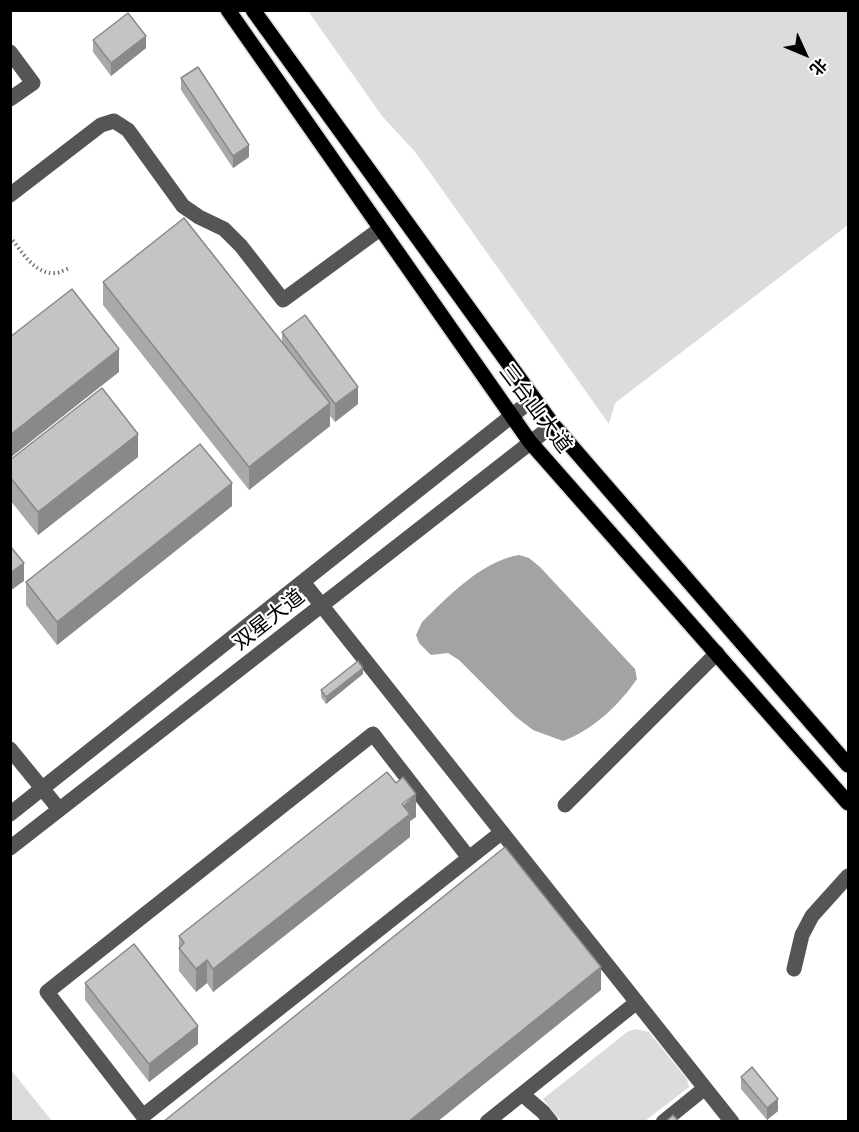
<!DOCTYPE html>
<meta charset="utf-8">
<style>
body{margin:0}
#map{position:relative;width:859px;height:1132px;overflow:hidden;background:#fff;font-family:Figtree,"Noto Sans SC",sans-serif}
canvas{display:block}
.frame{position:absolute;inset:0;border:12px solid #000;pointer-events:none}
.north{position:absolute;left:775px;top:24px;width:60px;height:60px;-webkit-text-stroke:4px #fff;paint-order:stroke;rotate:134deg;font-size:16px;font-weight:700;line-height:24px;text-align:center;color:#000}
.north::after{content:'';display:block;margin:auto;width:21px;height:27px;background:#000;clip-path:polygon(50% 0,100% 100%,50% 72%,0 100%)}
</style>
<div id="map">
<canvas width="859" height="1132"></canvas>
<div class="frame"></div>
<div class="north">北</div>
</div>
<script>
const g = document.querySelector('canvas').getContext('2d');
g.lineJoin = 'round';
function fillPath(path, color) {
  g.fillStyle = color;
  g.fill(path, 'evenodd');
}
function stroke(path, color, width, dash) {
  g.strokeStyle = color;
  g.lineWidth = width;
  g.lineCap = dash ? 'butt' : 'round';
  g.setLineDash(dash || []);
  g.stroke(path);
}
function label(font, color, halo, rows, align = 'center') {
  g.font = font + ' Figtree,"Noto Sans SC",sans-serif';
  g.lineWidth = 4.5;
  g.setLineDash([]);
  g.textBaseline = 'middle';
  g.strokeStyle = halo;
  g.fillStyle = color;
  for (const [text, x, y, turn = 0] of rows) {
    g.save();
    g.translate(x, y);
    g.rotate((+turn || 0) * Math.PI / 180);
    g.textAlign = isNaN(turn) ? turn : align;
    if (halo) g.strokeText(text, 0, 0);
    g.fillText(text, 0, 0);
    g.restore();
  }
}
const green = new Path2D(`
 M308,11H848V225L615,403L609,424L416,153L382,116Z
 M635,1029L649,1032L687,1079L689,1087L645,1121H561L543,1099L627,1032Z
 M10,1070H11L52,1121H11Z`);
const water = new Path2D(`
 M519,555L529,558L540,567L635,669L637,679C619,705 593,730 563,741L533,730L516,717L459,660L448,653L431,655L419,643L416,635L422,622C449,596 480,562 519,555Z`);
const path = new Path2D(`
 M10,237C22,251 34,275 56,273C60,273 66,269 70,268`);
const minor = new Path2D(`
 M10,52L33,83L10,99
 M10,195L101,125L114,121L128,130L183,206L199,217L224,229L241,246L283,300L380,229
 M303,582L732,1122
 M10,749L59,809
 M565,805L717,653
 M10,814L533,399
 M10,848L553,425
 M469,858L373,734L47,992L143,1116L502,832
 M794,969L802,935L812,916L848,876
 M522,1094L543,1112L551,1122
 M487,1122L637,1002
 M663,1122L705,1088`);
const major = new Path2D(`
 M228,10L530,442L848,803
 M253,10L553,425L848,765`);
const wall = new Path2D(`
 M93,40L146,48L111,76L93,52Z
 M181,78L249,157L233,168L181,90Z
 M103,282L282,341V332L358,404L335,422L330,416V426L249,490L103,305Z
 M138,457L38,535L10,500V460Z
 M232,506L57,645L26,605V582Z
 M363,674L326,704L321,697V690Z
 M416,817L410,821V837L213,992L207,983L196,992L179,971V936Z
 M85,983L198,1044L149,1082L85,1000Z
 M741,1077L778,1111L767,1120L741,1089Z`);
const shadedWall = new Path2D(`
 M146,36V48L111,76V63Z
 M249,145V157L233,168V156Z
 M119,349V372L10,458V435Z
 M358,387V404L335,422V404Z
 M330,403V426L249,490V467Z
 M138,434V457L38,535V512Z
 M232,483V506L57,645V622Z
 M24,563V581L10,591V573Z
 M12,660V672L10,673V661Z
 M363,668V674L326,704V697Z
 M416,794V817L410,821V837L213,992V969Z
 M207,960V983L196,992V969Z
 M601,967V990L437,1122H408Z
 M198,1026V1044L149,1082V1064Z
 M778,1099V1111L767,1120V1108Z`);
const building = new Path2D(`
 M128,13L146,36L111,63L93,40Z
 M198,67L249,145L233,156L181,78Z
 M184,218L330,403L249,467L103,282Z
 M72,289L119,349L10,435V337Z
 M305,315L358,387L335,404L282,332Z
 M102,388L138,434L38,512L10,477V460Z
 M200,444L232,483L57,622L26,582Z
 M10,546L24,563L10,573Z
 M358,661L363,668L326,697L321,690Z
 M387,772L396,783L403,777L416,794L402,804L410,814L213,969L207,960L196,969L179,948L184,943L179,936Z
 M505,847L601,967L408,1122H163Z
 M134,944L198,1026L149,1064L85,983Z
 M752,1067L778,1099L767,1108L741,1077Z
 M673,1115L679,1122H665Z`);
const streetNames = [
 ["三台山大道",535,409,53],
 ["双星大道",269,620,-38]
];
fillPath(green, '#dcdcdc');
fillPath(water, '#a3a3a3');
stroke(major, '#dbdbdb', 18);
stroke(path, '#777', 4, [1.5, 3]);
stroke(minor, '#555', 15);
stroke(major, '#000', 15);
fillPath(wall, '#a9a9a9');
fillPath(shadedWall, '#898989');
fillPath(building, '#c4c4c4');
stroke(building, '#898989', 1.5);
label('21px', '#000', '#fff', streetNames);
</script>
